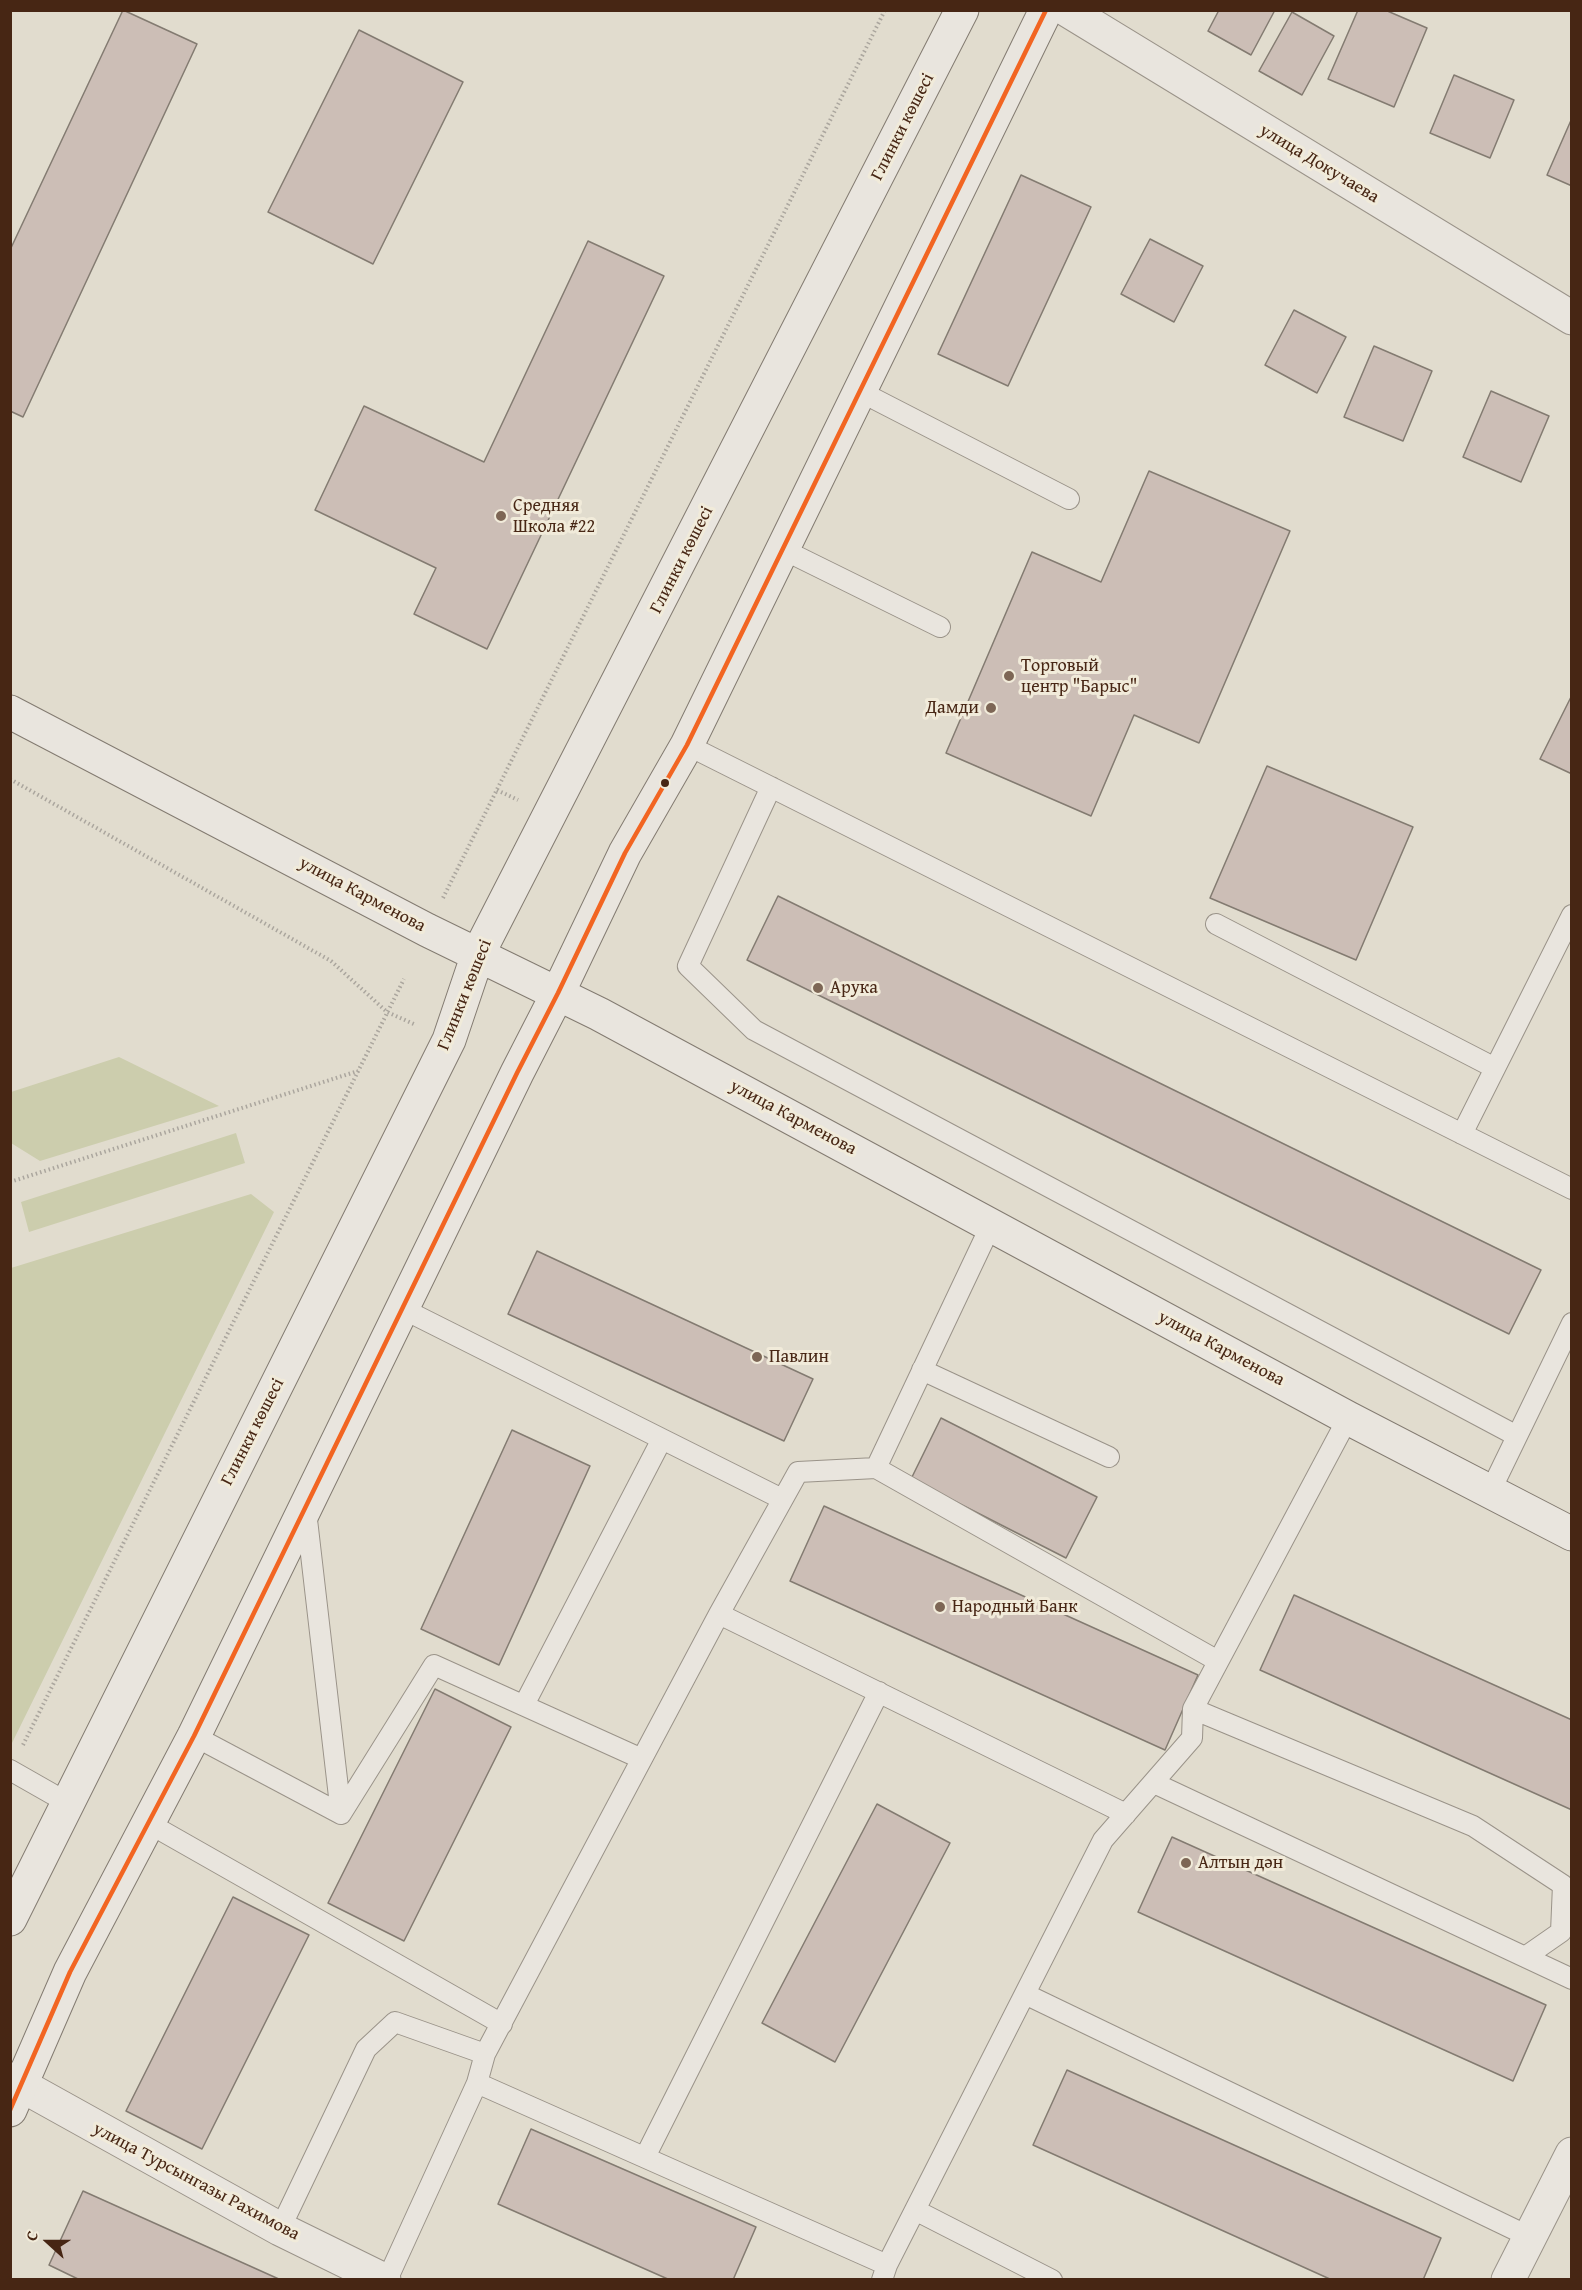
<!DOCTYPE html>
<meta charset="utf-8">
<style>
body{margin:0}
#map{position:relative;width:1582px;height:2290px;overflow:hidden;background:#e1dcce;font-family:"Gentium Book Plus",serif}
canvas{display:block}
.frame{position:absolute;inset:0;border:12px solid #472614;pointer-events:none}
.north{position:absolute;left:18px;top:2212px;width:60px;height:60px;-webkit-text-stroke:4px #f1ebda;paint-order:stroke;rotate:291deg;font-size:16px;font-weight:700;line-height:24px;text-align:center;color:#472614}
.north::after{content:'';display:block;margin:auto;width:21px;height:27px;background:#472614;clip-path:polygon(50% 0,100% 100%,50% 72%,0 100%)}
</style>
<div id="map">
<canvas width="1582" height="2290"></canvas>
<div class="frame"></div>
<div class="north">С</div>
</div>
<script>
const g = document.querySelector('canvas').getContext('2d');
g.lineJoin = 'round';
function fillPath(path, color) {
  g.fillStyle = color;
  g.fill(path, 'evenodd');
}
function stroke(path, color, width, dash) {
  g.strokeStyle = color;
  g.lineWidth = width;
  g.lineCap = dash ? 'butt' : 'round';
  g.setLineDash(dash || []);
  g.stroke(path);
}
function label(font, color, halo, rows, align = 'center') {
  g.font = font + ' "Gentium Book Plus",serif';
  g.lineWidth = 6;
  g.setLineDash([]);
  g.textBaseline = 'middle';
  g.strokeStyle = halo;
  g.fillStyle = color;
  for (const [text, x, y, turn = 0] of rows) {
    g.save();
    g.translate(x, y);
    g.rotate((+turn || 0) * Math.PI / 180);
    g.textAlign = isNaN(turn) ? turn : align;
    if (halo) g.strokeText(text, 0, 0);
    g.fillText(text, 0, 0);
    g.restore();
  }
}
const green = new Path2D(`
 M119,1057L219,1106L40,1161L11,1143V1092Z
 M236,1133L245,1163L29,1232L21,1202Z
 M251,1194L274,1212L11,1745V1268Z`);
const building = new Path2D(`
 M123,10L197,44L23,417L10,411V250Z
 M1219,10H1275L1251,55L1208,31Z
 M1358,10H1385L1427,28L1394,107L1328,79Z
 M1292,12L1334,36L1302,95L1259,71Z
 M359,30L463,82L373,264L268,212Z
 M1454,75L1514,100L1490,158L1430,133Z
 M1572,118V186L1547,175Z
 M1021,175L1091,207L1008,386L938,354Z
 M1150,239L1203,266L1174,322L1121,294Z
 M588,241L664,276L487,649L414,614L436,568L315,510L364,406L484,462Z
 M1294,310L1346,337L1317,393L1265,365Z
 M1374,346L1432,371L1403,441L1344,417Z
 M1491,391L1549,416L1521,482L1463,457Z
 M1149,471L1290,531L1199,743L1134,715L1091,816L946,753L1032,552L1101,582Z
 M1572,695V774L1540,759Z
 M1267,766L1413,827L1356,960L1210,898Z
 M778,896L1541,1270L1509,1334L747,960Z
 M537,1251L813,1379L784,1441L508,1314Z
 M941,1418L1097,1497L1066,1558L911,1479Z
 M512,1430L590,1466L499,1665L421,1629Z
 M824,1506L1198,1675L1165,1750L790,1581Z
 M1294,1595L1572,1720V1810L1260,1670Z
 M435,1689L511,1727L404,1941L328,1903Z
 M877,1804L950,1843L835,2062L762,2023Z
 M1172,1837L1546,2005L1513,2081L1138,1912Z
 M233,1897L309,1935L202,2149L126,2111Z
 M1067,2070L1441,2238L1423,2280H1332L1033,2145Z
 M531,2129L756,2227L733,2280H670L498,2204Z
 M83,2191L281,2280H80L49,2265Z`);
const path = new Path2D(`
 M10,779L331,961L387,1012L416,1025
 M497,790L518,800
 M443,898L885,10
 M10,1182L358,1071
 M23,1745L404,979`);
const lane = new Path2D(`
 M859,391L1069,499
 M782,549L940,627
 M687,745L1572,1189
 M771,787L688,966L754,1030L1517,1436
 M1216,924L1495,1068
 M1462,1134L1572,915
 M403,1309L662,1439
 M922,1370L1109,1457
 M876,1468L991,1225
 M1490,1492L1572,1323
 M719,1614L1126,1814
 M524,1705L662,1439L782,1499
 M194,1736L341,1814L306,1511
 M10,1770L68,1803
 M1154,1783L1525,1957L1561,1932L1563,1885L1473,1826L1193,1709
 M341,1814L434,1665L642,1759
 M148,1823L502,2024
 M1525,1957L1572,1979
 M1025,1994L1530,2237
 M485,2054L719,1614L798,1472L876,1468L1218,1661
 M645,2157L879,1692
 M915,2210L1052,2280
 M280,2229L366,2049L395,2022L485,2054L477,2083L887,2265
 M387,2280L477,2083
 M882,2280L887,2265L1103,1840L1192,1738L1193,1709L1348,1418`);
const street = new Path2D(`
 M1067,10L1572,318
 M10,2079L280,2229L384,2280
 M1508,2280L1572,2154`);
const secondary = new Path2D(`
 M10,712L427,930L599,1014L1348,1418L1572,1534
 M10,1919L449,1040L478,954L962,10
 M10,2110L70,1972L194,1736L517,1073L558,993L625,853L687,745L1046,10`);
const bus1 = new Path2D(`
 M10,2110L70,1972L194,1736L517,1073L558,993L625,853L687,745L1046,10`);
const markers = [
 [501,516,6,"#7d6655"],
 [1009,676,6,"#7d6655"],
 [991,708,6,"#7d6655"],
 [665,783,5,"#472614"],
 [818,988,6,"#7d6655"],
 [757,1357,6,"#7d6655"],
 [940,1607,6,"#7d6655"],
 [1186,1863,6,"#7d6655"]
];
const streetNames = [
 ["Глинки көшесі",903,127,-63],
 ["улица Докучаева",1319,164,31],
 ["Глинки көшесі",682,560,-63],
 ["улица Карменова",362,895,28],
 ["Глинки көшесі",465,995,-68],
 ["улица Карменова",793,1118,28],
 ["улица Карменова",1221,1349,28],
 ["Глинки көшесі",253,1432,-63],
 ["улица Турсынгазы Рахимова",196,2182,28]
];
const poiNames = [
 ["Средняя",513,506],
 ["Школа #22",513,527],
 ["Торговый",1021,666],
 ["центр \"Барыс\"",1021,687],
 ["Дамди",979,708,"right"],
 ["Арука",830,988],
 ["Павлин",769,1357],
 ["Народный Банк",952,1607],
 ["Алтын дән",1198,1863]
];
fillPath(green, '#cccdad');
fillPath(building, '#ccbeb6');
stroke(building, '#837b71', 1.5);
stroke(lane, '#9a9389', 22);
stroke(street, '#9a9389', 35);
stroke(secondary, '#837b71', 35);
stroke(path, '#aba69e', 4, [1.5, 3]);
stroke(lane, '#e9e5de', 20);
stroke(street, '#e9e5de', 33);
stroke(secondary, '#e9e5de', 33);
stroke(bus1, '#f26522', 4.5);
for (const [x, y, r, color] of markers) {
  const dot = new Path2D();
  dot.arc(x, y, r, 0, 2 * Math.PI);
  g.fillStyle = color;
  g.fill(dot);
  stroke(dot, '#f1ebda', 2);
}
label('18px', '#472614', '#f1ebda', streetNames);
label('18px', '#472614', '#f1ebda', poiNames, 'left');
</script>
